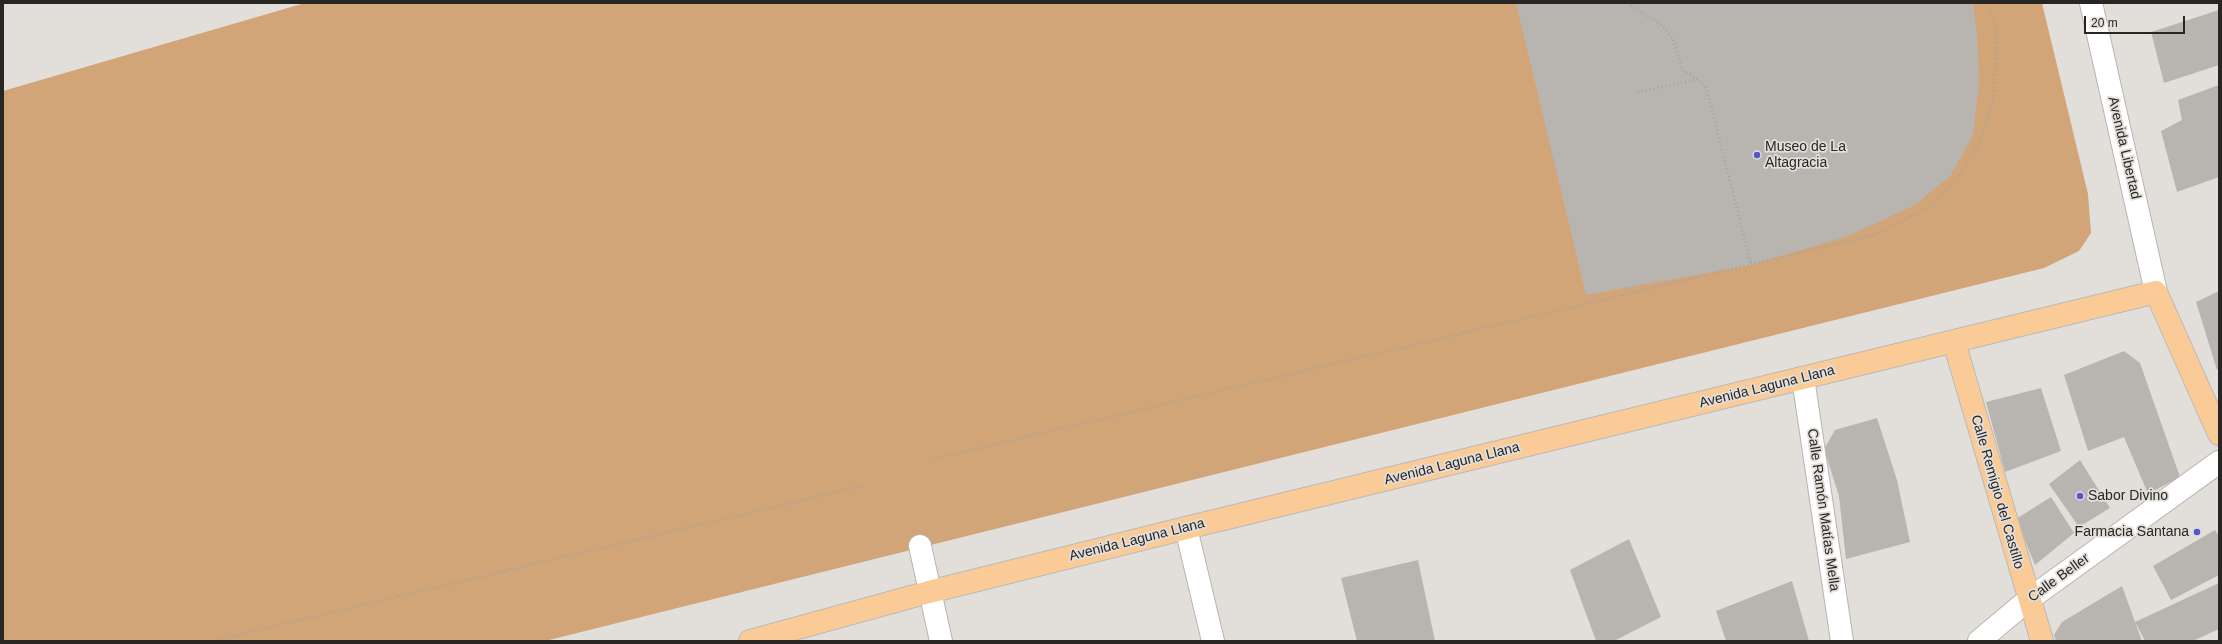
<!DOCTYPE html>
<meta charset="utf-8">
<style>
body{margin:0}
#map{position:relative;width:2222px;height:644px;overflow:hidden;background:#e2deda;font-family:Arial,sans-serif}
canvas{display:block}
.frame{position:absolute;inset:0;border:4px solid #272624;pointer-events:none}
.scale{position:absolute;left:2084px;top:16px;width:101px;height:18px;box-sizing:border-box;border:2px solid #272624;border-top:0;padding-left:5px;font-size:12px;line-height:14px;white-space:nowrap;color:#272624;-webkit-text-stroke:3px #e2deda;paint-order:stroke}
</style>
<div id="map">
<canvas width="2222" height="644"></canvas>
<div class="frame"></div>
<div class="scale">20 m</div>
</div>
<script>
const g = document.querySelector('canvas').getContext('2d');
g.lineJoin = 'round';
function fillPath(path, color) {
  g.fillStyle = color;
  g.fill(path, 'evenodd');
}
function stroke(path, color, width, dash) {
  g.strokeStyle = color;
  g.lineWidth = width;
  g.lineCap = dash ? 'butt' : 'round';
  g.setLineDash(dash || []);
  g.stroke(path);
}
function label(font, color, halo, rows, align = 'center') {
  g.font = font + ' Arial,sans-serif';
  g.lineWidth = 3.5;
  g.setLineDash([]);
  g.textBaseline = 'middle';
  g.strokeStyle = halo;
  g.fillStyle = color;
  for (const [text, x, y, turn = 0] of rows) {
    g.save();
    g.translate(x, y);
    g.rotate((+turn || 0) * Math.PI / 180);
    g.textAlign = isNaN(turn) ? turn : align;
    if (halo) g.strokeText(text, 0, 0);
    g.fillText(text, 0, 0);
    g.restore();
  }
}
const green = new Path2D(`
 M305,3H2042L2088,194L2091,233L2079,251L2044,268L545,641H3V91Z`);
const building = new Path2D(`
 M1516,3H1973L1977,34L1979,83L1973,135L1951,175L1915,205L1848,236L1751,265L1586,295Z
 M2219,10V65L2164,83L2151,32Z
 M2219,85V177L2177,192L2161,131L2182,120L2178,100Z
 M2219,291V368L2217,370L2196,302Z
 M2124,351L2140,363L2180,477L2148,494L2124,437L2088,451L2064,375Z
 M2041,388L2061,451L2005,472L1986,402Z
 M1877,418L1897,480L1910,542L1846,559L1839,496L1824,449L1835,430Z
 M2080,460L2110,508L2079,527L2049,484Z
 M2051,497L2074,533L2035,565L2016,519Z
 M2215,530L2219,536V575L2171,600L2153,566Z
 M1629,539L1661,617L1614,641H1596L1570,570Z
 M1418,560L1435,641H1357L1341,578Z
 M1792,581L1809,641H1726L1716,611Z
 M2219,583V629L2193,641H2145L2135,622L2142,641H2056L2054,635L2062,622L2122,586L2135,622Z`);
const path = new Path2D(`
 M1627,3L1662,25L1673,39L1682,69L1704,85L1709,98L1751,265
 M1638,92L1694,80
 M934,459L1874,235L1934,205L1958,177L1981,140L1993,99L1997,39L1989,3
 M212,641L866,485`);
const minor = new Path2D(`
 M2091,3L2156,292
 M1803,378L1842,641
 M1186,528L1213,641
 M920,546L941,641
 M1979,641L2028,600L2219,462`);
const major = new Path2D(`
 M1954,342L2042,641
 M750,641L929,592L1186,528L2156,292L2219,434`);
const markers = [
 [1757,155,4,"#5158ce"],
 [2080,496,4,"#5158ce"],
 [2197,532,4,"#5158ce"]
];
const poiNames = [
 ["Museo de La",1765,147],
 ["Altagracia",1765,163],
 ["Sabor Divino",2088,496],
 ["Farmacia Santana",2189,532,"right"]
];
const streetNames = [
 ["Avenida Libertad",2124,148,77],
 ["Avenida Laguna Llana",1767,387,-14],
 ["Avenida Laguna Llana",1452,464,-14],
 ["Calle Remigio del Castillo",1997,492,74],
 ["Calle Ramón Matías Mella",1823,510,82],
 ["Avenida Laguna Llana",1137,540,-14],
 ["Calle Beller",2059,578,-36]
];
fillPath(green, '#d2a578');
fillPath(building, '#b8b4b0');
stroke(minor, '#b8b4b0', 24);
stroke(major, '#babab9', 24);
stroke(path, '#a5a29f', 2.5, [1, 3]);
stroke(minor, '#fff', 22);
stroke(major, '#facb97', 22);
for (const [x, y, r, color] of markers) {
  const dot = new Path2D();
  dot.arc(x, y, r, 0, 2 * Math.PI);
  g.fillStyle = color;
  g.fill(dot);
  stroke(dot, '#e2deda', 1.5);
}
label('14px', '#272624', '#e2deda', poiNames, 'left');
label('14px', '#272624', '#e2deda', streetNames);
</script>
